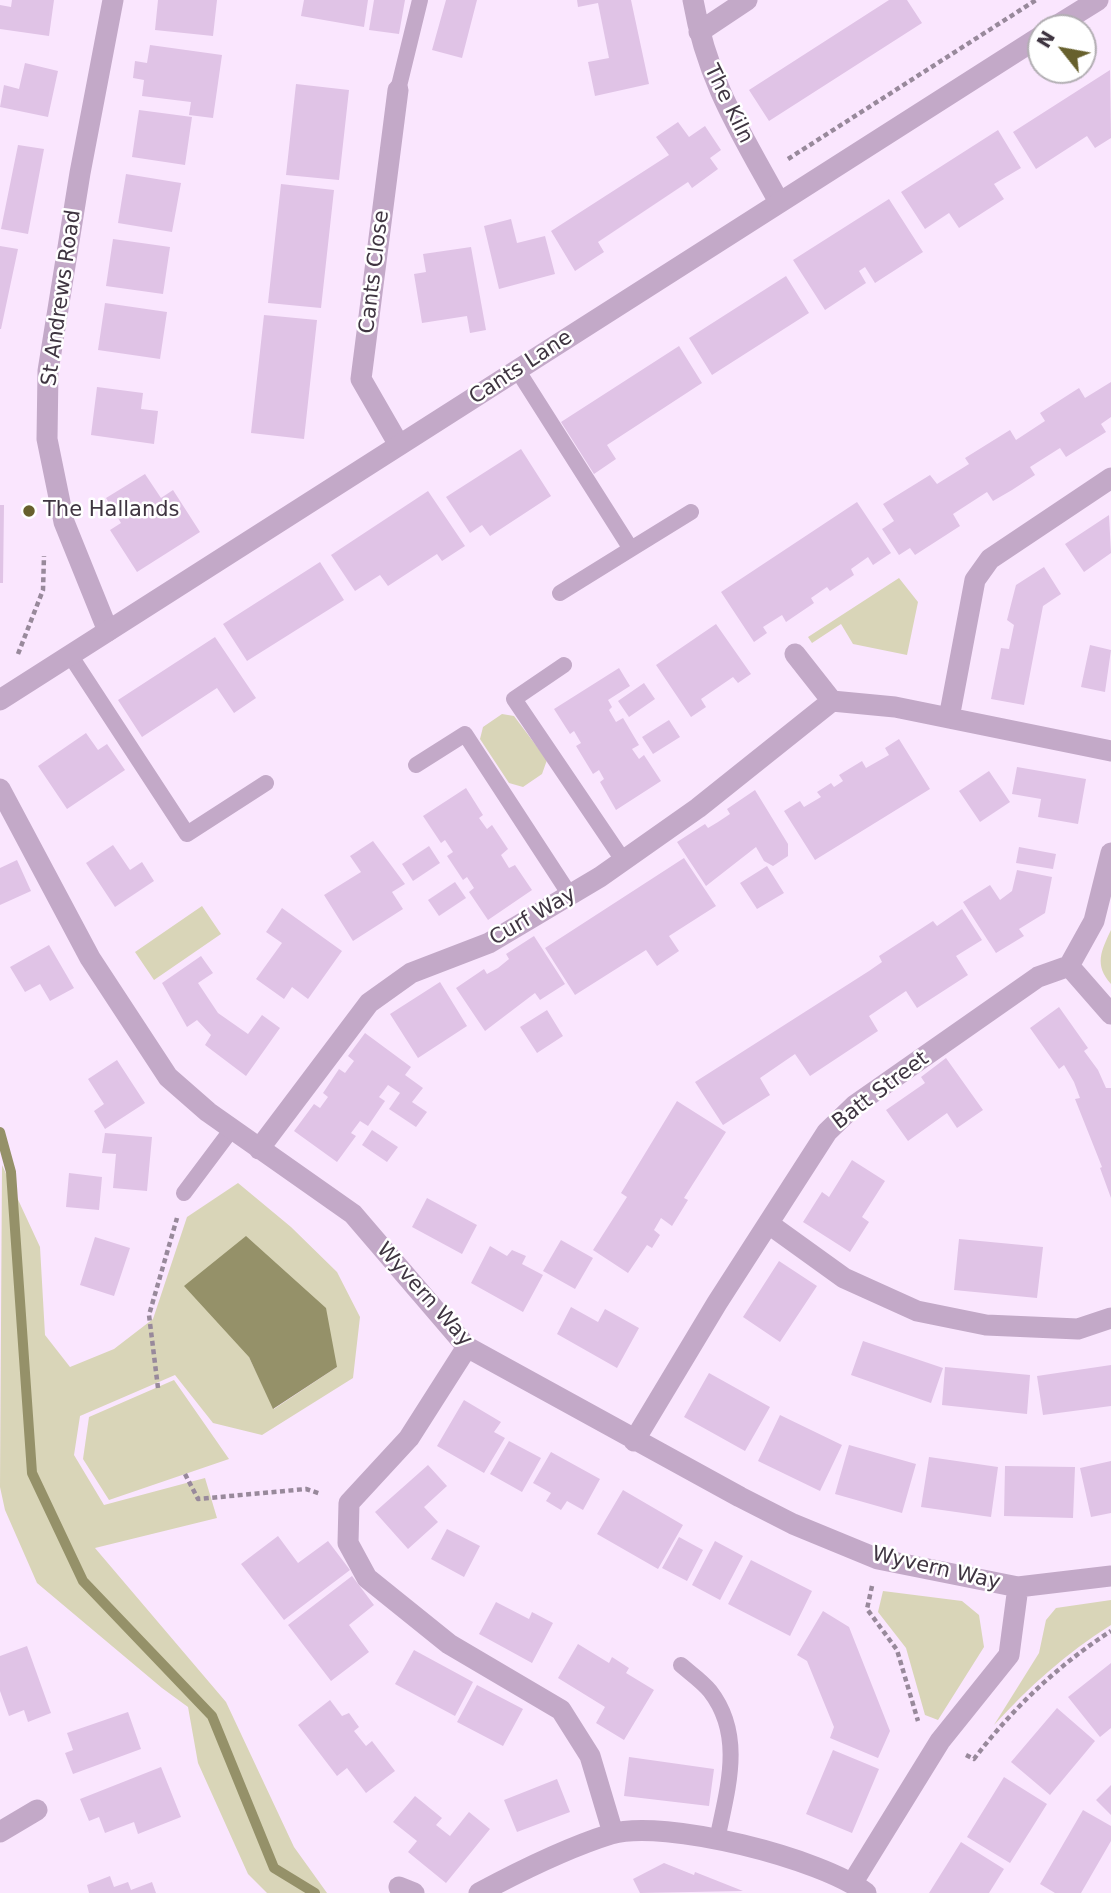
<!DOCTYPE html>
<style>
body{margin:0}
#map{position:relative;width:1111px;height:1893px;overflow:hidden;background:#fae6fe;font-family:"DejaVu Sans",sans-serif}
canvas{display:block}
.north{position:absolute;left:1027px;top:14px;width:70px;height:70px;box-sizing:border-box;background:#fff;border:2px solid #b2aeb3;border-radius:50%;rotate:301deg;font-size:19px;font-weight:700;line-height:28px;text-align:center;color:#3f3541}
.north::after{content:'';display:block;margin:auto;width:24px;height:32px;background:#67602d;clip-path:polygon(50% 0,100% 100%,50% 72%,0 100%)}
</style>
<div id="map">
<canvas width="1111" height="1893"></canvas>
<div class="north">N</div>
</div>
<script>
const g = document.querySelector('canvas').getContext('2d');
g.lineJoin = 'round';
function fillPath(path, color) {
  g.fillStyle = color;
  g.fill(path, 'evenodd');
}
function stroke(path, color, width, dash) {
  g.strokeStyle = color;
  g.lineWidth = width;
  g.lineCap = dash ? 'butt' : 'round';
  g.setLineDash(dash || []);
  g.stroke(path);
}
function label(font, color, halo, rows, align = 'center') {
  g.font = font + ' "DejaVu Sans",sans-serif';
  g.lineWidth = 5;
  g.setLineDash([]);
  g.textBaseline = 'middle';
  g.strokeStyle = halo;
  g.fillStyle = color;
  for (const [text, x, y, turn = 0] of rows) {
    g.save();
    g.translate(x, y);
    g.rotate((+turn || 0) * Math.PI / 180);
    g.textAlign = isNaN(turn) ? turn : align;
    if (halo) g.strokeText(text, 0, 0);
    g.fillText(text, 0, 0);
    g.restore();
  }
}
const green = new Path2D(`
 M899,578L918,602L907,655L853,644L841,624L812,643L808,637Z
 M502,714L514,716L547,760L542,774L523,787L509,783L480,739L483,727Z
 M202,906L221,934L154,980L135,952Z
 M1111,930V984C1094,965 1101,951 1111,930Z
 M2,1165L40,1247L45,1335L70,1367L114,1349L153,1319L187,1217L238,1183L291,1227L337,1272L360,1317L353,1378L262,1435L213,1423L175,1375L80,1416L74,1455L104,1505L205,1478L217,1518L95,1548L226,1702L294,1847L327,1893H267L248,1874L198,1763L188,1707L162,1688L37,1583L5,1510L0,1487ZM249,1357L337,1367L274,1409Z
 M174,1380L229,1459L109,1500L83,1459L89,1417Z
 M883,1591L962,1601L979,1615L984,1647L938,1720L925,1715L906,1648L878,1612Z
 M1111,1600V1625C1066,1653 1030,1686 994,1725L1039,1653L1046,1620L1056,1608Z`);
const water = new Path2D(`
 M246,1236L326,1308L337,1367L273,1409L249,1357L184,1286Z`);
const stream = new Path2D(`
 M0,1132L11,1172L32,1473L83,1581L212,1716L274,1868L315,1893`);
const building = new Path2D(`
 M12,0H54L49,36L0,29V5L11,7Z
 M158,0H217L213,36L155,30Z
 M304,0H368L364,27L301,16Z
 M374,0H405L399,34L369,30Z
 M446,0H477L462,58L432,50Z
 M577,0H631L649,84L595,96L588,62L609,58L598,3L578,7Z
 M889,0H907L922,23L769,121L749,90Z
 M150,45L222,55L213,118L189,115L191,102L142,96L144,80L133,78L135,61L147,63Z
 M25,63L58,71L48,117L0,107L4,85L19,89Z
 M1110,70L1111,138L1095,148L1087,136L1036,169L1013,132Z
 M296,84L349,90L339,180L286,175Z
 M139,110L192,117L185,165L132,157Z
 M678,122L689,137L705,126L721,150L710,158L718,169L692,188L688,182L598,242L604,252L575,271L551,231L669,155L656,137Z
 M998,130L1021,168L994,184L1004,199L959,228L949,213L925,229L901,192Z
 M18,145L44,149L28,234L1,229Z
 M126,174L181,183L172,232L118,223Z
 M281,184L334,190L321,308L268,303Z
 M889,199L923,252L875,283L865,267L859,271L866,283L825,310L793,260Z
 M511,219L517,243L545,236L555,274L499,289L484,226Z
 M113,239L170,247L163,294L106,286Z
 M0,246L18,249L1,329H0Z
 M471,247L486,330L470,333L467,316L422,323L414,274L426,272L423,254Z
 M786,276L809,313L712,375L689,338Z
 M105,303L167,312L160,359L98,350Z
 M264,315L317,320L304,439L251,433Z
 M679,346L702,383L607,445L616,459L594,474L561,422Z
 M1111,382V417L1101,424L1106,432L1066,457L1060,448L1030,467L1035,475L1012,490L993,501L987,492L953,514L960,526L915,555L910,548L899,555L882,529L894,521L883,504L930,475L937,484L969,464L965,458L1010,430L1016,440L1045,421L1040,413L1079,388L1085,398Z
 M97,387L143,393L141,409L158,411L154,444L91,435Z
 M521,449L551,496L490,536L482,525L470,533L446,497Z
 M145,474L161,498L173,490L200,532L137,572L110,530L121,523L106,498Z
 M428,491L465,546L442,561L437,554L388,586L380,575L355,591L331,555Z
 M857,502L891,553L873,565L868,557L851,569L854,575L830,591L827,587L811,598L814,603L786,622L782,615L763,627L767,633L754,642L721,592Z
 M0,505H4L3,583H0Z
 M1109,515L1111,553L1084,572L1065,544Z
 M320,562L344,600L247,661L223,624Z
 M1044,567L1061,594L1043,606L1024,705L991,699L1001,648L1009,649L1014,625L1007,620L1016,585Z
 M716,624L751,674L738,683L733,677L701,699L706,707L691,717L656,665Z
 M215,637L256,698L234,713L217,688L142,737L118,700Z
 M1090,645L1111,650L1105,692L1081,687Z
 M619,668L630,686L608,700L612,707L609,710L616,722L623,718L639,745L632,749L639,759L644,755L661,781L616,810L600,782L604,779L599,770L593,774L576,746L581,743L574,731L570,734L554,709Z
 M644,683L655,699L629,717L618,701Z
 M669,720L680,737L653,754L642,737Z
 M86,733L98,750L107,744L125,770L67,809L38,766Z
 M899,739L930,789L815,860L784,811L800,801L804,807L821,797L817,792L831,783L834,787L843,781L839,775L862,761L866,768L889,755L885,748Z
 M1017,767L1086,779L1078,824L1038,817L1041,799L1012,794Z
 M989,771L1010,802L980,822L959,791Z
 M466,788L483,815L479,818L487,829L492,825L508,849L501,855L509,868L515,865L532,890L488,920L469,892L474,888L467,877L463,880L447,856L453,852L445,840L441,843L423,816Z
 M755,790L788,844V856L773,866L764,861L756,847L706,886L677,842L705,824L708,828L718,822L730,814L727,809Z
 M373,841L405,884L392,892L403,909L353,941L324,895L361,872L350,856Z
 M113,845L130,870L142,862L154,881L115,907L86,863Z
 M429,846L440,863L413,881L402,864Z
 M1019,847L1056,854L1053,869L1016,863Z
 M684,858L716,906L669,936L679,951L657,966L646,950L575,995L545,948Z
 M17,860L31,891L0,905V868Z
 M767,866L784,893L757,909L740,883Z
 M1017,870L1052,877L1045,913L1019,929L1024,936L996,953L963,902L990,885L1000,900L1012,891Z
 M455,882L466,898L439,916L428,900Z
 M282,908L342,951L308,999L292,987L284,999L256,979L282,943L266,932Z
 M962,909L982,940L956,956L968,975L917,1008L906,991L869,1016L878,1031L810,1076L795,1054L760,1078L770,1095L723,1125L695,1082L869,971L882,962L879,956L933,921L937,926Z
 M534,936L565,984L540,1000L535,993L485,1031L456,988L484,969L487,974L498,968L509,959L506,954Z
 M49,945L74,988L50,1001L40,984L25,992L10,967Z
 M201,956L213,973L198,983L218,1013L248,1034L262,1015L280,1028L246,1076L205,1045L211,1035L197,1020L187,1027L162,983Z
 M440,982L467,1026L418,1058L390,1014Z
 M1059,1007L1088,1048L1084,1051L1098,1070L1106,1088H1111V1198L1100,1168L1102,1167L1075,1099L1080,1098L1074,1082L1064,1065L1059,1069L1030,1028Z
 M547,1010L563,1036L537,1053L520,1027Z
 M365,1033L411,1067L405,1075L423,1088L412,1102L427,1112L416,1127L389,1109L400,1093L388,1085L379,1097L385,1101L368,1126L360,1121L351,1133L356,1136L337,1162L294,1131L314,1104L320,1108L328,1097L323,1093L339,1069L345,1073L354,1061L348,1056Z
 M946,1058L983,1110L957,1128L947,1113L908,1141L886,1110L925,1083L921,1077Z
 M117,1060L145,1103L105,1129L94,1111L104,1104L88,1079Z
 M677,1101L726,1132L684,1198L688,1200L672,1226L661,1218L654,1230L660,1235L652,1248L647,1245L628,1273L593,1250L627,1197L621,1193Z
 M372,1130L398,1147L387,1162L362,1145Z
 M105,1133L152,1137L147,1191L113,1188L116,1154L102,1153Z
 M852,1160L885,1181L862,1217L869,1222L850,1252L803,1222L822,1192L829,1197Z
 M69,1173L102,1177L99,1210L66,1207Z
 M427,1198L477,1225L462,1254L412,1227Z
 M95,1237L130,1248L114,1296L80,1285Z
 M959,1239L1043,1247L1037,1298L954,1290Z
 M561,1240L593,1258L575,1289L543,1271Z
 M490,1246L507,1256L512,1250L526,1256L522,1264L543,1275L523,1312L471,1283Z
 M779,1261L817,1286L780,1342L743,1317Z
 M571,1307L598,1322L605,1309L639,1328L617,1368L557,1334Z
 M863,1341L943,1368L931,1403L851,1375Z
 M1111,1365V1406L1043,1415L1037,1376Z
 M945,1367L1030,1375L1027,1414L942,1405Z
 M709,1373L770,1407L745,1451L684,1417Z
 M464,1400L501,1422L494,1432L505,1438L484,1473L437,1446Z
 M780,1415L842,1445L820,1491L758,1461Z
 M509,1441L541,1458L522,1492L490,1474Z
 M849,1445L916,1464L902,1513L835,1494Z
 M551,1452L600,1479L583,1510L567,1501L561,1510L546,1501L551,1493L533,1483Z
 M929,1457L998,1467L991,1517L921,1507Z
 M1111,1461V1513L1091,1517L1080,1468Z
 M428,1465L447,1486L424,1507L438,1522L408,1549L375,1512Z
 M1005,1466L1075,1467L1073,1518L1004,1516Z
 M623,1490L683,1525L658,1569L597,1534Z
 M447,1529L480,1546L464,1577L431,1559Z
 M278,1536L298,1563L328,1541L350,1570L284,1620L241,1564Z
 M679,1537L703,1550L687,1581L662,1568Z
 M715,1541L743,1556L720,1600L692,1585Z
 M751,1560L812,1591L790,1636L728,1604Z
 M352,1576L374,1605L349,1625L369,1652L331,1681L288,1625Z
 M496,1602L529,1619L532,1612L553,1623L532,1663L479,1634Z
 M823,1611L849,1627L890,1731L878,1758L830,1738L834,1727L807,1661L797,1655Z
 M578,1644L609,1663L612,1657L629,1668L626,1673L654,1690L624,1740L596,1723L605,1707L558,1678Z
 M27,1646L51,1713L28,1722L24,1710L9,1716L0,1691V1656Z
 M414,1650L473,1682L455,1716L395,1684Z
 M1111,1663V1728L1100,1737L1068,1697Z
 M477,1685L523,1709L503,1746L457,1722Z
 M330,1700L342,1716L349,1713L359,1727L354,1731L366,1746L372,1741L395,1771L366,1793L347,1768L337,1776L298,1725Z
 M1057,1708L1095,1741L1050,1795L1011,1762Z
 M128,1712L141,1749L73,1774L65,1753L73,1750L67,1733Z
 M833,1750L879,1769L852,1833L806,1814Z
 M629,1757L714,1769L709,1806L624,1796Z
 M161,1767L181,1817L138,1834L134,1822L105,1833L99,1817L89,1821L80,1799Z
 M1004,1777L1047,1804L1010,1863L967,1837Z
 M557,1779L570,1812L517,1832L504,1800Z
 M1111,1785V1815L1096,1800Z
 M415,1796L442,1818L436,1825L450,1836L469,1812L490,1829L446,1883L408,1852L417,1841L393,1822Z
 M1083,1810L1111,1826V1841L1081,1893H1055L1040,1884Z
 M961,1842L1004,1869L989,1893H929Z
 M664,1863L694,1875L695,1872L743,1891L640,1893L633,1879Z
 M110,1876L114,1887L128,1882L131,1890L152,1882L156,1893H89L87,1885Z`);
const path = new Path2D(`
 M788,159L1036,0
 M18,654L43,590L44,556
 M158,1388L149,1315L177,1218
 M185,1474L198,1499L306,1489L321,1494
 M872,1586L867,1609L897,1650L918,1721
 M966,1755L974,1759C1012,1709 1058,1665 1111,1631`);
const service = new Path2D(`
 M398,90L420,0
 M518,371L631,549L691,512
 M560,593L631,549
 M70,655L187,834L266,783
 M564,665L514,699L623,860
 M416,765L465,734L570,895
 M184,1193L232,1129
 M681,1665C690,1673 702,1681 710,1691C745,1736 727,1790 717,1840`);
const minor = new Path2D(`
 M693,0C707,81 740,131 779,202
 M699,32L747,0
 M398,90L361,379L399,445
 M108,631L64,522L47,439L48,371L80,173L113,0
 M795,654L832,701
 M949,718L975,580L990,559L1111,478
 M0,789L90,958L168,1077L208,1112L353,1214L467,1347L740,1497L793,1524L878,1559L1018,1587L1111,1576
 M1069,966L1111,1014
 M259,1149L369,1003L411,973L489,943L600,877L698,808L832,701L895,707L1111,751
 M769,1224L844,1278L917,1311L986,1325L1078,1329L1111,1318
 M467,1347L409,1438L349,1503L348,1543L367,1578L449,1644L561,1710L590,1756L613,1833
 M634,1441L717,1303L827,1132L855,1105L1038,977L1069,966L1094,921L1111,853
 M0,1832L37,1810
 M853,1882L940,1741L1009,1655L1018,1587
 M399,1887L414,1893
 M479,1893C520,1871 566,1848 611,1834C663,1818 824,1859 866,1893`);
const tertiary = new Path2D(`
 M1053,28L1098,0
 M0,700L1041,36`);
const markers = [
 [29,511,7,"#67602d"]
];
const streetNames = [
 ["The Kiln",728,104,64],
 ["Cants Close",375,272,-83],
 ["St Andrews Road",62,298,-82],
 ["Cants Lane",521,368,-33],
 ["Curf Way",533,917,-30],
 ["Batt Street",881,1091,-37],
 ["Wyvern Way",424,1295,48],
 ["Wyvern Way",936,1569,13]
];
const poiNames = [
 ["The Hallands",43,511]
];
fillPath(green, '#d9d5b8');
fillPath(water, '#959169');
stroke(stream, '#959169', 10);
fillPath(building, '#e0c3e6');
stroke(path, '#98899b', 4.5, [5, 3.5]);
stroke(service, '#c3a9c8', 16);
stroke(minor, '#c3a9c8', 21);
stroke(tertiary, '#c3a9c8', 21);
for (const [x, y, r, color] of markers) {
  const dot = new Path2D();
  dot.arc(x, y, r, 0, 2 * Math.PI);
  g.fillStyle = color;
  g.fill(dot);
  stroke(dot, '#fff', 2.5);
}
label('21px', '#3f3541', '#fff', streetNames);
label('21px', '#3f3541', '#fff', poiNames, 'left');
</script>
